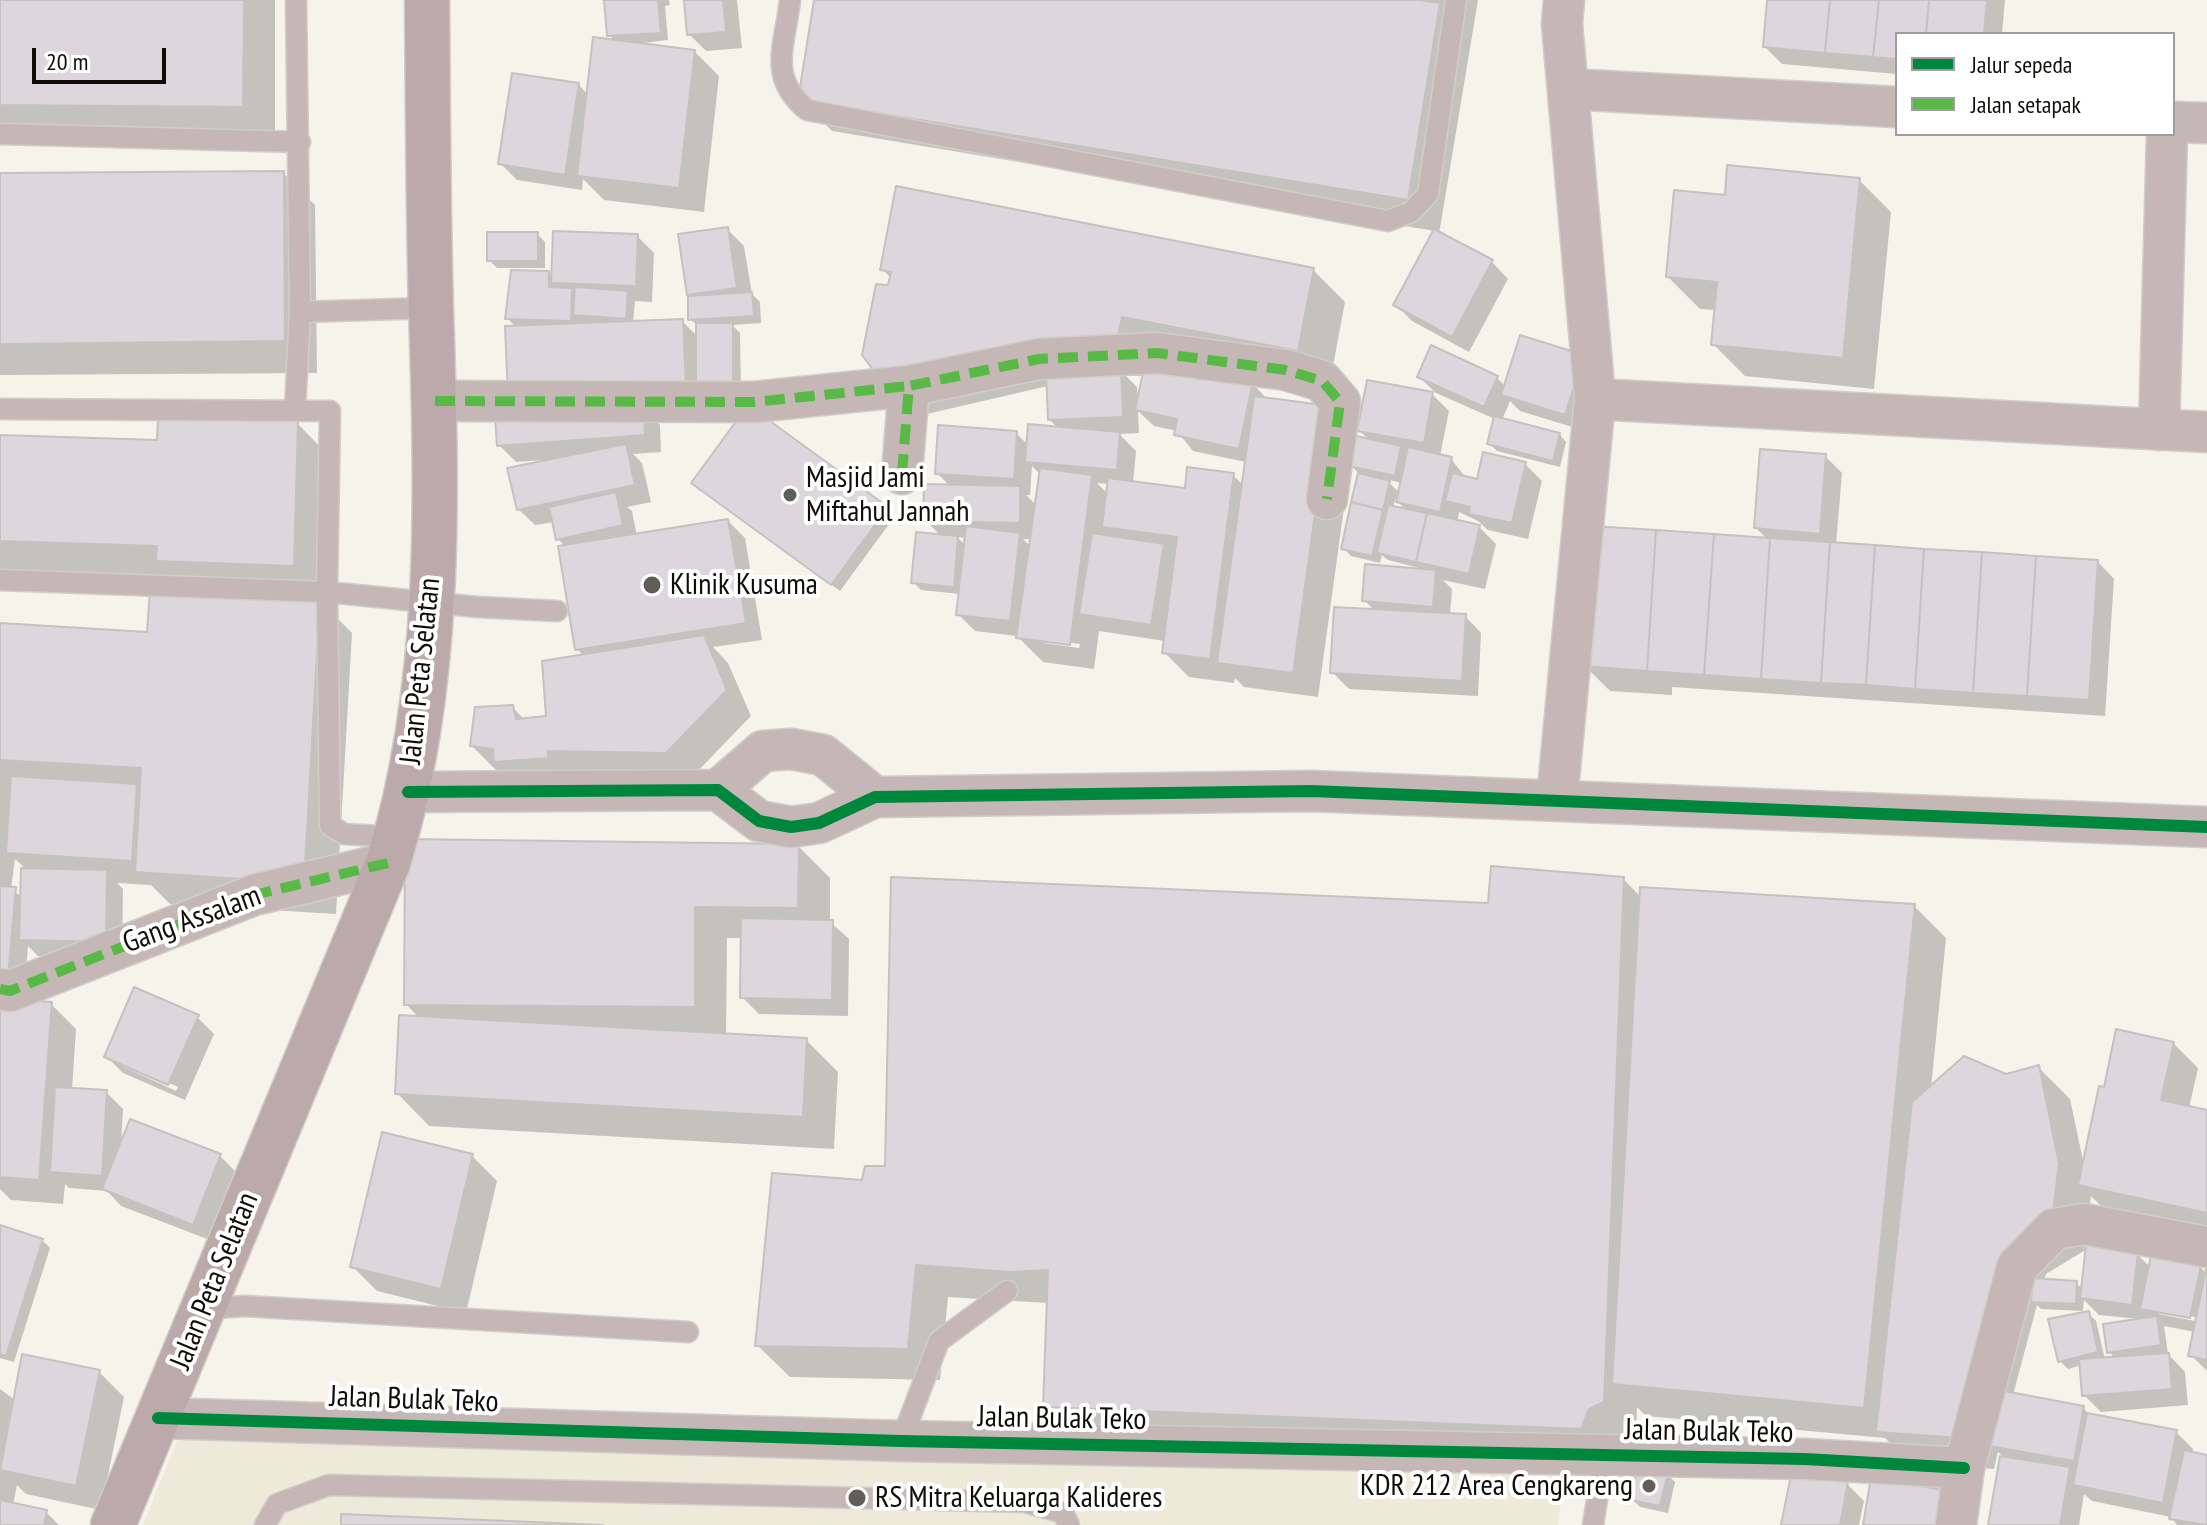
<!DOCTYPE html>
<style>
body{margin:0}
#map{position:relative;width:2207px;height:1525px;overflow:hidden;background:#f6f3eb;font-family:"PT Sans Narrow",sans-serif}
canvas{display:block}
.legend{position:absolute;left:1895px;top:32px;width:280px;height:104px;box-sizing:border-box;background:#fff;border:2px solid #9f9e9d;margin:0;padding:10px 14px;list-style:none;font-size:24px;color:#100d09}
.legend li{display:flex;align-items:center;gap:16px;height:40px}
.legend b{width:40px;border:2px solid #9f9e9d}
.scale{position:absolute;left:32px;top:48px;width:134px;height:36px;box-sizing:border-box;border:4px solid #100d09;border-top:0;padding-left:10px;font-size:24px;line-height:28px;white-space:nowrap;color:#100d09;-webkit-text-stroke:6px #fff;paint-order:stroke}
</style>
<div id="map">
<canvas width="2207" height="1525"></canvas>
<ul class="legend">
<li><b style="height:10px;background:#00873e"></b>Jalur sepeda</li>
<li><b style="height:10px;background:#58b947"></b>Jalan setapak</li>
</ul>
<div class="scale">20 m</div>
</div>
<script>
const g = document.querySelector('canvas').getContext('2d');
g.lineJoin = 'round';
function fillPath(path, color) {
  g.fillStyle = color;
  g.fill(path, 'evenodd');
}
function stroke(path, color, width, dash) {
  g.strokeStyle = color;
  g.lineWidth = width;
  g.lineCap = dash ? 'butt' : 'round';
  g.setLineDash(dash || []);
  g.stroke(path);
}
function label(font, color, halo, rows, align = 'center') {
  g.font = font + ' "PT Sans Narrow",sans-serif';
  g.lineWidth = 8;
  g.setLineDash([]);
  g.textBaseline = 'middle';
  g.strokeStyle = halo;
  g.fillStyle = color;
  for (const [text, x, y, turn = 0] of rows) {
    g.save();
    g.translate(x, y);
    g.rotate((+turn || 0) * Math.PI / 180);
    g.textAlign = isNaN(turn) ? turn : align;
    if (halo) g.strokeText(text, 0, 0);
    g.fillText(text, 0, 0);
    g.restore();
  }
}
const built = new Path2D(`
 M251,1426L1059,1465L1565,1471L1558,1525H143L177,1441Z`);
const shadow = new Path2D(`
 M0,0H275V138L0,137Z
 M602,0H669L670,5L665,6L668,40L635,44L694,51L719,76L704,212L604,200L583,179L582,190L517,180L500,163L578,84L588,95L616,42L609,35L606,4Z
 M686,0H737L742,48L706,51L689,34Z
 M816,0H1478L1439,234L1492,262L1508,279L1469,352L1412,321L1395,304L1435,231L832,131L800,99Z
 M1769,0H2005L2002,34H1897V74L1782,64L1765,47Z
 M283,173L315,205L317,373L0,375V175Z
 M1859,180L1891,212L1874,389L1745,376L1713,344L1716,310L1700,309L1668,277L1726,197Z
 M727,229L744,246L752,294L760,302L761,323L732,325L740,333L741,389L652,416L660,425L661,452L633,454L642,463L651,502L627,507L632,511L637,536L728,521L745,538L762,640L713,647L728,663L751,716L692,777L497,771L472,746L512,707L525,720L548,718L584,656L577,649L566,547L558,539L554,522L535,525L518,509L545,460L516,462L499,445L530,416L517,328L507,318L548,273L553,278L637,236L654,253L652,302L635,301L633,323L682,321L698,337V326L690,319L692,298L689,294Z
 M537,234L545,242V268H497L489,260Z
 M882,269L1313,270L1345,302L1330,382L1252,383L1268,400L1352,447L1370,441L1359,430L1432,394L1449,411L1440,456L1451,459L1467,479L1478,481L1525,464L1542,481L1528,539L1488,530L1478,521L1459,512L1457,522L1479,527L1496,544L1485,589L1443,580L1452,589L1450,616H1465L1481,633L1478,696L1349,689L1332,672L1375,611L1364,600L1423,569L1388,560L1382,555L1380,563L1351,556L1343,548L1359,474L1350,464L1318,697L1244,687L1235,678L1234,683L1189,677L1164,652L1165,641L1099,631L1094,669L1043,662L1017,636L975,631L958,614L960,594L921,590L913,582L942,537L925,520L950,486L937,473L1016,433L1028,445L1059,429L1050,420L1048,386L918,416L889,287L891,278ZM1126,376H1144L1138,399L1137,387ZM1138,411L1154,426L1177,431L1193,451L1246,462L1243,485L1233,475L1186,491L1133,483L1136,451L1119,434L1139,433ZM1032,466L1041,475L1036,505L1026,495H1030ZM1385,479L1402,483L1400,493ZM1097,483L1109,484L1108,494ZM1395,499L1407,511L1393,508ZM957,537L967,538L966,546ZM1023,539H1032L1031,547ZM1043,639L1080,644L1079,648L1043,643Z
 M1583,357L1582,430L1520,411L1510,401L1502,420L1559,434L1566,442L1560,467L1497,451L1489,443L1495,419L1436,393L1419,377H1496L1506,387Z
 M297,423L329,456L325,597H316L352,633L336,914L170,904L151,885L117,883L123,889L122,958L38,956L28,946L24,993L0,991V625L149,634L152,591L0,572V437L159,442ZM15,859L27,870L22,897L11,889Z
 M1825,456L1842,473L1836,544L2098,562L2114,579L2105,716L1672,687V695L1610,691L1585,666L1768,540L1756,528Z
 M702,490L887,508L895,516L840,591Z
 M798,846L830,878V922L849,939L848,1016L759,1014L742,997L743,938H727L726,1036L806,1040L838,1072L834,1149L429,1126L397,1093L419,1018L406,1004Z
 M1623,879L1641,897L1914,906L1946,938L1931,1088L2038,1067L2070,1099L2084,1165L2105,1089L2173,1043L2198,1068L2189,1108L2207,1112V1232L2105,1210L2091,1196L2084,1247L2137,1254L2150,1267H2200L2207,1274V1371L2191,1355L2195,1332L2164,1326L2168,1354L2185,1372L2188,1405L2101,1412L2084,1395L2082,1365L2068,1369L2060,1361L2088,1313L2096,1321L2105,1359H2116L2109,1352L2139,1319L2099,1315L2084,1300L2083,1311L2041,1309L2037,1305L2013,1395L2083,1408L2090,1415L2176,1432L2193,1449L2192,1454L2207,1457V1525H2177L2171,1517L2092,1501L2084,1494L2079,1525H1990L2006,1459L1998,1452L1994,1469L1910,1463L1885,1438L1646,1416L1637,1407L1636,1434L1621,1441L1077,1439L1045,1407L1048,1303L948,1297L940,1380L790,1377L757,1345L864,1182L887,1168L1490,905ZM2087,1249L2083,1290L2076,1283L2044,1281L2046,1274ZM2159,1310L2200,1318V1322L2159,1314Z
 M0,1000L51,1004L76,1029L72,1090L106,1092L123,1109L121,1145L220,1156L237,1173L210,1240L121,1206L107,1191L69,1188L65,1184L63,1204L11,1200L0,1189Z
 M197,1017L214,1034L185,1100L123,1073L106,1056ZM124,1063L178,1087L176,1091L124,1067Z
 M472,1156L497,1181L466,1313L377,1291L352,1266Z
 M0,1227L42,1240L50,1248L14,1362L0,1358Z
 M99,1372L124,1397L101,1510L26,1494L17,1485L13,1505L46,1512L59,1525H0V1389L15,1400Z
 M1667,1474L1675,1482L1668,1513L1640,1507L1632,1499Z
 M1847,1484L1864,1501L1859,1525H1783Z`);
const building = new Path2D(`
 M0,0H244L243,107L0,105Z
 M604,0H658L661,33L607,36Z
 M684,0H723L726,32L687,35Z
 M814,0H1419L1440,3L1408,200L798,100Z
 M1767,0H1830L1825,53L1763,47Z
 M1830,0H1879L1873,57L1825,53Z
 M1879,0H1929L1926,34H1897V59L1873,57Z
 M1929,0H1987L1984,34H1926Z
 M593,37L695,50L679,188L577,176Z
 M512,73L579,83L565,175L498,164Z
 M1727,165L1860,178L1843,358L1711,345L1717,282L1666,277L1674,190L1725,195Z
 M284,171L285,341L0,344V173Z
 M896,186L1314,268L1298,351L1122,317L1116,344L884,385L862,355L876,284L888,285L891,272L880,270Z
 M728,227L737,288L687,295L678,234Z
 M1434,229L1493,260L1452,337L1393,305Z
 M553,231L638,234L636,286L551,283Z
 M487,232H538V261H487Z
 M511,270L549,271V287L572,288L571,321L505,319Z
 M575,287L628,291L626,319L573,315Z
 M752,292L754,316L688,320V296Z
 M683,319L686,390L508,397L505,326Z
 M696,323H733V382H696Z
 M1520,335L1584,355L1565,415L1501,395Z
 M1431,345L1498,376L1484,407L1417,377Z
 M1145,363L1253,381L1239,449L1174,435L1177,419L1135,410Z
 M1121,368L1123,417L1048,420L1046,370Z
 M1367,380L1433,392L1424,443L1357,431Z
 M1254,396L1330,406L1293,673L1217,663Z
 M748,405L888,507L831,585L691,483Z
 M644,406L645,435L497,446L495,416Z
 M1494,416L1560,433L1553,461L1487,444Z
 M158,417L298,421L294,566L156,561L157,546L0,541V435L157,440Z
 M1028,424L1120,432L1117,470L1025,462Z
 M938,425L1017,431L1014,479L935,474Z
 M1356,436L1401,446L1395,476L1349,466Z
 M626,444L635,485L517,510L507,468Z
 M1408,447L1452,457L1440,512L1396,502Z
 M1760,449L1826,454L1820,534L1754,528Z
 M1483,452L1526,462L1512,523L1469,514L1470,507L1445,501L1452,473L1477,479Z
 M1187,467L1234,473L1210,659L1162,653L1177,537L1102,527L1108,478L1185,488Z
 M1040,468L1092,475L1070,645L1016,638Z
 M1358,473L1390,481L1383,510L1351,502Z
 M924,484L1020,486V523L923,521Z
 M616,492L623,525L556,540L549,507Z
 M1351,502L1383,510L1372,556L1341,549Z
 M1388,505L1427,513L1416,562L1377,553Z
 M1427,513L1480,525L1469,574L1416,562Z
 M728,519L746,623L575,650L558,546Z
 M966,526L1020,533L1010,621L956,615Z
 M1592,526L1656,530L1647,671L1583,666Z
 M1656,530L1714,534L1704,675L1647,671Z
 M916,532L958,536L954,587L911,583Z
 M1092,533L1164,544L1151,625L1079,614Z
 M1714,534L1770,538L1761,679L1704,675Z
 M1770,538L1830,542L1821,683L1761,679Z
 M1830,542L1875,545L1866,685L1821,683Z
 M1875,545L1924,549L1915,689L1866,685Z
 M1924,549L1982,552L1973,693L1915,689Z
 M1982,552L2036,556L2027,696L1973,693Z
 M2036,556L2098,560L2089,700L2027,696Z
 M1365,564L1436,570L1433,607L1362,601Z
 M150,589L320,599L304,883L135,872L141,768L0,760V623L147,632Z
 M1334,607L1466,614L1462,681L1330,673Z
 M704,635L727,690L666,753L548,751V758L494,762L493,749L470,746L475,707L513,705L516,719L546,716L542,661Z
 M11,776L137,784L132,861L6,853Z
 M405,839L799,844L798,908L695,907V1007L404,1005Z
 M1491,866L1624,877L1604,1402L1589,1409L1581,1429L1043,1407L1048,1270L1009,1272L916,1265L908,1349L755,1346L772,1173L862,1180L865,1166H885L891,877L1488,903Z
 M21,868L107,870L106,942L19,940Z
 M0,886L16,887L8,977L0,976Z
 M1640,887L1915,904L1864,1408L1612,1384Z
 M741,918L833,920L832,1000L740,998Z
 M134,987L199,1015L168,1085L104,1057Z
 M0,998L52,1002L39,1180L0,1177Z
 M399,1015L807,1038L803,1117L395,1094Z
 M2116,1029L2174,1042L2161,1100L2207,1110V1213L2078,1185L2099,1086L2104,1087Z
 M1964,1056L2006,1074L2039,1065L2059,1164L2052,1219L1962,1438L1876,1432L1912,1102Z
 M55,1087L107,1090L102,1176L50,1172Z
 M130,1119L221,1154L193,1225L102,1189Z
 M382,1132L473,1154L441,1289L350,1267Z
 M0,1225L43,1239L6,1356L0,1354Z
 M2086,1245L2138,1252L2132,1305L2080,1298Z
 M2151,1255L2201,1265L2190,1318L2140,1309Z
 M2207,1265V1360L2188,1356Z
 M2033,1278L2077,1281L2076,1304L2031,1302Z
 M2089,1311L2098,1352L2058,1362L2048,1319Z
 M2157,1316L2161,1345L2107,1353L2103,1324Z
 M2169,1353L2172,1389L2082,1396L2079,1359Z
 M22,1354L100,1370L76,1486L0,1470Z
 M1999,1390L2084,1406L2074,1461L1989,1446Z
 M2087,1413L2177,1430L2163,1503L2073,1485Z
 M2184,1450L2207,1455V1525L2169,1519Z
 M2000,1456L2070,1467L2060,1525H1988Z
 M1638,1465L1668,1472L1660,1506L1630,1500Z
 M1792,1470L1848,1482L1840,1525H1781Z
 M1871,1477L1948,1491L1942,1525H1863Z
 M0,1500L47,1510L44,1525H0Z
 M341,1514L603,1525H341Z`);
const lane = new Path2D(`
 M790,0C785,46 767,77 807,110L1388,221L1411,212L1428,194L1456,0
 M0,134L300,142
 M300,312L431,308
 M0,409L330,411L327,592L330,825L344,834L396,837
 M295,409L300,312L296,0
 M0,580L327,592L477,607L557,611
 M203,1309L244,1306L688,1332
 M901,1441L939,1341L1007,1291
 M265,1525L277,1504L329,1485L1024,1502L1063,1513L1069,1525
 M1593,1525L1604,1456`);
const street = new Path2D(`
 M1568,89L1897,107
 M2173,122L2207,123
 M1595,399L2207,432
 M435,401L754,402L909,386
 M2159,430L2167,134
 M902,474L909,386L1039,359L1157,353L1286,370L1322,381L1340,402L1327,499
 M718,790L763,751L791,749L823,755L875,797
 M408,792L718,790L759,821L791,827L819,823L875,797L1311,791L2207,827
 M1557,800L1595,399L1562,24L1564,0
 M0,989L10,991L254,895L388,863
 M158,1418L901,1441L1805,1459L1964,1468
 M1956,1525L1964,1468L2017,1267L2054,1229L2084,1224L2207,1247`);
const secondary = new Path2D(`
 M113,1525L388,863C443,686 437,493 431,309C428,206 428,103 427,0`);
const quiet = new Path2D(`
 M435,401L754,402L909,386
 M902,474L909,386L1039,359L1157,353L1286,370L1322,381L1340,402L1327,499
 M0,989L10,991L254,895L388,863`);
const cycleway = new Path2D(`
 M408,792L718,790L759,821L791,827L819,823L875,797L1311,791L2207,827
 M158,1418L901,1441L1805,1459L1964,1468`);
const markers = [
 [790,495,8,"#605e58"],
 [652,585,10,"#605e58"],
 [1649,1486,8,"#605e58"],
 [857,1498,10,"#605e58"]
];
const poiNames = [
 ["Masjid Jami",806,478],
 ["Miftahul Jannah",806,512],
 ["Klinik Kusuma",670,585],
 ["KDR 212 Area Cengkareng",1633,1486,"right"],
 ["RS Mitra Keluarga Kalideres",875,1498]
];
const streetNames = [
 ["Jalan Peta Selatan",421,671,-84],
 ["Gang Assalam",192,920,-20],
 ["Jalan Peta Selatan",215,1281,-68],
 ["Jalan Bulak Teko",414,1400,2],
 ["Jalan Bulak Teko",1062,1419,1],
 ["Jalan Bulak Teko",1709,1432,1]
];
fillPath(built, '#efe9da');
fillPath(shadow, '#0003');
fillPath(building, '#ddd6dc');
stroke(building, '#c4c2c0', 2);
stroke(lane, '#d0cdc8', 23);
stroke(street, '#d0cdc8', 43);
stroke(secondary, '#d0cdc8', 47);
stroke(lane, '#c6b7b7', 20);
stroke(street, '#c6b7b7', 40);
stroke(secondary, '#bcaaab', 44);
stroke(quiet, '#58b947', 10, [20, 10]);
stroke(cycleway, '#00873e', 12);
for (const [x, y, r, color] of markers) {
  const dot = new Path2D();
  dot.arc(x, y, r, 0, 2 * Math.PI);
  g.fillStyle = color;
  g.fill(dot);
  stroke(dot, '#fff', 3);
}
label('30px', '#100d09', '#fff', poiNames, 'left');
label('30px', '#100d09', '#fff', streetNames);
</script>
